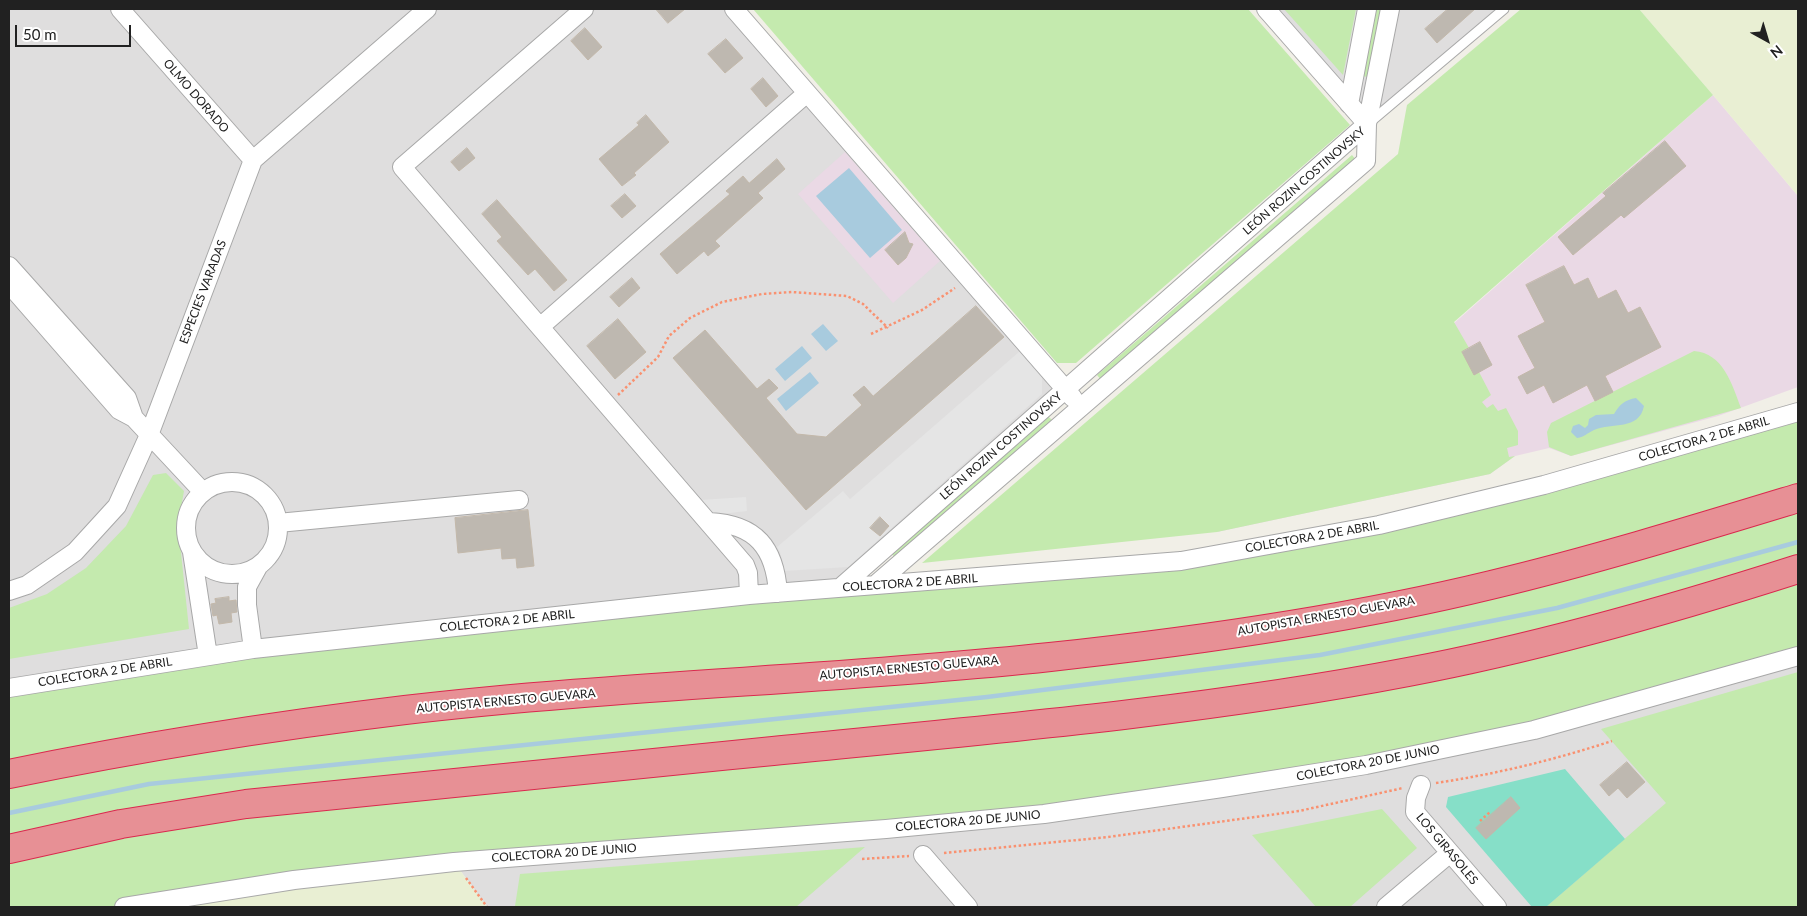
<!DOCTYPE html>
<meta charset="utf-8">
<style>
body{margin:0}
#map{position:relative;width:1807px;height:916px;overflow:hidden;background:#f1efe7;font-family:Lato,sans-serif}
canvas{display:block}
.frame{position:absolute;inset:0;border:10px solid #212121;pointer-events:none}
.north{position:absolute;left:1742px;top:15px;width:50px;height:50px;-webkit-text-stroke:4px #fff;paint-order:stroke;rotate:141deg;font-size:14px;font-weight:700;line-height:20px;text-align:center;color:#212121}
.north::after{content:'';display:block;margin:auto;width:18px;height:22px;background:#212121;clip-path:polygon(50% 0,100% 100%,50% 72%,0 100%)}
.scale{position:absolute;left:15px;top:25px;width:116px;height:22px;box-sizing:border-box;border:2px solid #212121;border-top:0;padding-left:6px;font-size:15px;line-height:18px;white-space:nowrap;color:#212121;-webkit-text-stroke:4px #fff;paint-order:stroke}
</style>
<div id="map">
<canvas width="1807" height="916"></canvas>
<div class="frame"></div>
<div class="north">N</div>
<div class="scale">50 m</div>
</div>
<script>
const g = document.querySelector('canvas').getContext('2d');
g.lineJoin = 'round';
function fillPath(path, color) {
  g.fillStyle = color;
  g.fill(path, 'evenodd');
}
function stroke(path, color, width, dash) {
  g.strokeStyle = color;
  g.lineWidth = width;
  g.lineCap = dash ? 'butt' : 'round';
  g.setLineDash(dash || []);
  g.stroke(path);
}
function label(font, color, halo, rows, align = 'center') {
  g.font = font + ' Lato,sans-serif';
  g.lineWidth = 4;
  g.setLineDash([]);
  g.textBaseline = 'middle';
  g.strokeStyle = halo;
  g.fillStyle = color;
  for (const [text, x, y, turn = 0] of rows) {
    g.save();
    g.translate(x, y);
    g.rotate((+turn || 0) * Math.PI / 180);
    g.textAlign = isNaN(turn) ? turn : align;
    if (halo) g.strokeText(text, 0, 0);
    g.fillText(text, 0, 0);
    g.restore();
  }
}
const residential = new Path2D(`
 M9,9H734L1066,390L841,587L9,688Z
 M1266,9H1504L1367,124Z
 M1798,656V907H487L454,862Z`);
const industrial = new Path2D(`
 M1713,95L1798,196V387L1718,416L1571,456L1549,448L1515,456L1490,474L1217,532Z
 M845,152L940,261L893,303L798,194Z`);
const farmland = new Path2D(`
 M1639,9H1798V196L1713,95Z
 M454,862L487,907H124Z`);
const grass = new Path2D(`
 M753,9H1248L1350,125L1076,363H1057Z
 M1284,9H1356L1343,75Z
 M1373,9H1382L1369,77L1360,76Z
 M1521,9H1639L1713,95L1454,322L1469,348L1462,352L1474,374L1479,372L1491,395L1482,402L1487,408L1493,404L1498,411L1506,408L1518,431V445L1507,448L1509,457L1515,456L1490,474L1217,532L922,563L1398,154L1407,105Z
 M1352,155L1356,160L1101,380L1097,375Z
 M1694,351C1723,353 1732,384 1741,408L1571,456L1549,447L1547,432L1551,423Z
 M1798,412V656L1589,715L1222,788L454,862L124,907H9V688L253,649L1181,561L1379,525Z
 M1048,416L1053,421L896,559L892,554Z
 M166,473L184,491L178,524L189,629L9,659V608L47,594L86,568L126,526L153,475Z
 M1798,672V907H1546L1666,803L1601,729Z
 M1382,809L1417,848L1350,907H1316L1252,835Z
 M865,847L796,907L515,906L520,874Z`);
const pitch = new Path2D(`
 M1565,769L1625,839L1546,907H1532L1446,807L1448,797Z`);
const parking = new Path2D(`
 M1020,351L1042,375V394L848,567L784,571L780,552L777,547L843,491L850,499Z
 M746,497L747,511L712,515L700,500Z`);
const water = new Path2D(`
 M849,168L902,230L870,258L816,196Z
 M823,324L838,341L826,351L811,334Z
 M802,346L812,358L785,381L775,369Z
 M810,372L819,383L786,411L777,399Z
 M1636,398L1644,406C1639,431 1612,422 1594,430C1587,433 1585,437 1577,438L1571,432L1573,426L1579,424L1585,428L1588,425L1589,419L1596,415L1614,414C1620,404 1625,400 1636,398Z`);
const stream = new Path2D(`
 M9,813L149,784L987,697L1320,655L1557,608L1798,542`);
const building = new Path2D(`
 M656,9H685L668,23Z
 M1448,9H1475L1437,43L1425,29Z
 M585,28L602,47L588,60L571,41Z
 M726,39L743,58L725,73L708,54Z
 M763,78L778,96L766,107L751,89Z
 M646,115L669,142L634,173L636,175L622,186L599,159L639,125L637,123Z
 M1665,141L1686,166L1624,218L1621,215L1573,255L1558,237L1606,196L1603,193Z
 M467,148L475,158L459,171L451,162Z
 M777,159L785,169L758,193L763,198L715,241L720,246L708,256L704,251L677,274L660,254L730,194L726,191L743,176L749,183Z
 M625,194L636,206L622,218L611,206Z
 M497,200L567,280L554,291L535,269L528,275L497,241L502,237L482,214Z
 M905,232L909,243L913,244L906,258L898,265L885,250Z
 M1564,266L1574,285L1588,278L1598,299L1616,290L1628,313L1640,307L1661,347L1605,376L1613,392L1595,401L1587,385L1553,403L1544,385L1527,394L1518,377L1535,368L1518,336L1545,322L1526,285Z
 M632,278L640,288L619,307L610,297Z
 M976,306L1004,337L806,510L673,358L705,330L757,389L769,379L778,388L766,398L797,434L826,437L862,405L853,395L864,386L873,396Z
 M618,319L646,352L615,379L587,346Z
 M1480,342L1492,365L1474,375L1462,352Z
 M528,510L534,566L517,568L516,558L502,559L501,548L458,553L455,518Z
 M880,517L889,526L880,536L870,528Z
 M229,597V601L236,600L237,612L231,613L232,622L219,624L217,615L213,616L211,604L216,603L215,599Z
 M1627,762L1645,782L1627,798L1618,788L1609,796L1600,785Z
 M1511,797L1520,808L1486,839L1476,828Z`);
const path = new Path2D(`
 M871,334L922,310L955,288
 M618,395L658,357L669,336L690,318L722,302L762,294L792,292L847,296L863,304L888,328
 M1436,783C1496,774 1554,760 1612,741
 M1480,821L1490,812
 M944,853L1108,837L1299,811L1403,788
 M862,859L909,856
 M466,878L487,907`);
const lane = new Path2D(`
 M1369,123L1504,9`);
const street = new Path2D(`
 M120,9L253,160
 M584,9L402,167L745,565L748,573L749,595
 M734,9L1073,398
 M1266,9L1367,124
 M1349,104L1367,9
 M9,266L127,398L134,418L203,492
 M9,284L119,410L134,418
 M540,327L807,93
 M186 528a46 46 0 1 1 92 0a46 46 0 1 1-92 0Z
 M709,522C756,524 775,548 778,593
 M278,523L519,500
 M192,552L208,656
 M875,585L1366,161L1367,124L1390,9
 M841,587L1367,124
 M9,591L27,585L75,552L117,506L149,435L253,160L427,9
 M253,649L247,605V587L258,567
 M9,688L253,649L749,595L1181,561L1379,525L1544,485L1798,412
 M1421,785L1416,798L1415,812L1497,907
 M923,855L968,907
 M124,907L294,880L454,862L886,829L1044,814L1222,788L1366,765L1534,730L1798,656
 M1386,907L1450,853`);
const highway = new Path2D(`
 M9,774C140,747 272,726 405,710C619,685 836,680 1050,657C1198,641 1347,620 1491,585C1595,560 1696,529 1798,498
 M9,849L121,824L246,804C421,786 597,768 773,751C985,730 1199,712 1408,672C1541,647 1670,610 1798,569`);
const streetNames = [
 ["OLMO DORADO",196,96,49],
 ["LEÓN ROZIN COSTINOVSKY",1304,181,-41],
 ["ESPECIES VARADAS",203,292,-69],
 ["COLECTORA 2 DE ABRIL",1704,439,-16],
 ["LEÓN ROZIN COSTINOVSKY",1001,446,-41],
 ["COLECTORA 2 DE ABRIL",1312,537,-10],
 ["COLECTORA 2 DE ABRIL",910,583,-4],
 ["AUTOPISTA ERNESTO GUEVARA",1326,616,-10],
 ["COLECTORA 2 DE ABRIL",507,621,-6],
 ["AUTOPISTA ERNESTO GUEVARA",909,668,-5],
 ["COLECTORA 2 DE ABRIL",105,672,-9],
 ["AUTOPISTA ERNESTO GUEVARA",506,701,-5],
 ["COLECTORA 20 DE JUNIO",1368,763,-11],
 ["COLECTORA 20 DE JUNIO",968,821,-5],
 ["LOS GIRASOLES",1447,849,50],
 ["COLECTORA 20 DE JUNIO",564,853,-4]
];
fillPath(residential, '#dfdede');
fillPath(industrial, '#ead9e5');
fillPath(farmland, '#e9efd3');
fillPath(grass, '#c4eaae');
fillPath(pitch, '#86dfc8');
fillPath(parking, '#e5e5e5');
fillPath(water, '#a8cbde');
stroke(stream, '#a8cbde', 4.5);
fillPath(building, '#beb8b0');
stroke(building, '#c3b8aa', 1);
stroke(lane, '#a8a8a8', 11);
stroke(street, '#a8a8a8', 20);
stroke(highway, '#da294e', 30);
stroke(path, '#f99170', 2.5, [2.5, 2.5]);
stroke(lane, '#fff', 9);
stroke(street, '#fff', 18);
stroke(highway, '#e79095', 28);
label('12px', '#212121', '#fff', streetNames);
</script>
